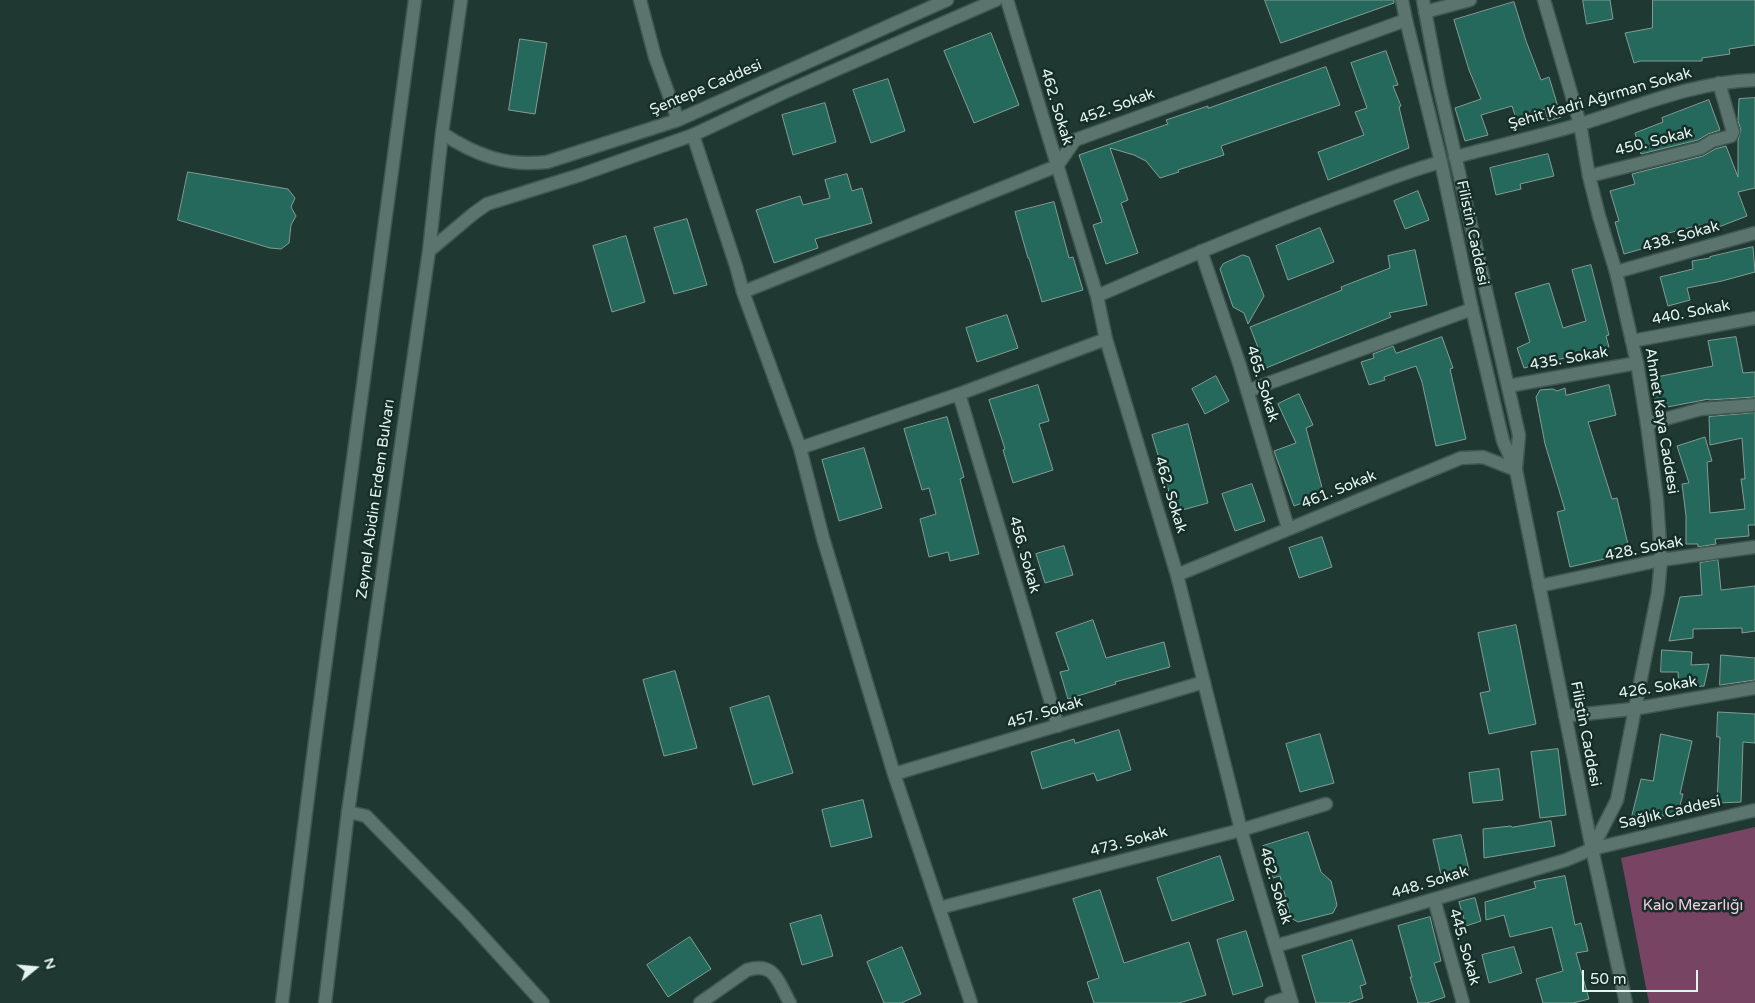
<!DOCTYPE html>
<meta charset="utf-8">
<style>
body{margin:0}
#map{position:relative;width:1755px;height:1003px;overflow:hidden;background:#203832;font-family:"Varela Round",sans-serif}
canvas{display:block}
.north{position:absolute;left:10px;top:943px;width:50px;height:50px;-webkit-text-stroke:4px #162e28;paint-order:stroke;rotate:73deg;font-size:14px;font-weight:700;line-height:20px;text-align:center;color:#e5f4ef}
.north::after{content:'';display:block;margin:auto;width:18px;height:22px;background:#e5f4ef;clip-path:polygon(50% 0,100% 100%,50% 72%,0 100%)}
.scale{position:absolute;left:1582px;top:970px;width:116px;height:22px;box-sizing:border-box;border:2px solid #e5f4ef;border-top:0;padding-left:6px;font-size:15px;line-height:18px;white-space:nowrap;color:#e5f4ef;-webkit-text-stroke:4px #162e28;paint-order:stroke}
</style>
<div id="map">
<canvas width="1755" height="1003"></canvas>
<div class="north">N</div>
<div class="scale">50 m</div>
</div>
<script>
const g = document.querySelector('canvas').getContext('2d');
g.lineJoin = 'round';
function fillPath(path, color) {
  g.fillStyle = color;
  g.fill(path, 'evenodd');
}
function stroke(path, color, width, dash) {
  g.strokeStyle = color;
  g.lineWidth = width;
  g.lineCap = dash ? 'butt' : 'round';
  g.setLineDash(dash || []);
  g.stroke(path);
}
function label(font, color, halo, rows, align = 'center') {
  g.font = font + ' "Varela Round",sans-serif';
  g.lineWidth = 5;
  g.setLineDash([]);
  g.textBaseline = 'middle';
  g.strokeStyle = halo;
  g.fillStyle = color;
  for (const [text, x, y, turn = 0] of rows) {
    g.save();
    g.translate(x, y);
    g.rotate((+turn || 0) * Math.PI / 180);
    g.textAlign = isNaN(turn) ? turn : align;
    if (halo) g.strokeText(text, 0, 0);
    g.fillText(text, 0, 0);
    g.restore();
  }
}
const green = new Path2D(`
 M1755,827V1003H1649L1621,858Z`);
const building = new Path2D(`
 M1265,0H1394V3L1281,43Z
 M1583,0H1610L1613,19L1587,24Z
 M1653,0H1755V45L1729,49L1730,54L1702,58V61H1640L1634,63L1625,33L1652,28Z
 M1514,2L1526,41L1541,80L1549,77L1561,117L1548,121L1545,109L1516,118L1512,106L1481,115L1488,135L1465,141L1455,108L1481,99L1469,70L1454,20Z
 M991,33L1019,105L974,123L944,51Z
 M520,39L547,43L535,114L509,110Z
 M1386,51L1398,85L1393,86L1401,106L1399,107L1409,148L1328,180L1318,152L1364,135L1355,112L1367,108L1351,63Z
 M1326,67L1340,105L1221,146L1224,155L1178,170L1179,172L1160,178L1146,161L1134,155L1110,148L1128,200L1121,203L1138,253L1106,264L1093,225L1102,222L1079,155L1168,124L1166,120L1208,106V108Z
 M888,79L905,131L871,143L853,90Z
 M1755,98V188L1738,192L1747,216L1703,233L1700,225L1657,236L1659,244L1624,254L1615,222L1619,221L1610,191L1635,184L1632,174L1703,156L1715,149L1726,146L1738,177V140L1741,130L1738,121L1739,99Z
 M1709,100L1720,130L1708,134L1698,140L1641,154L1635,133L1663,122L1662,118Z
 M825,103L836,142L793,155L782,115Z
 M1548,154L1554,176L1520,184L1521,189L1496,195L1490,168Z
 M188,172L288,189L295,198L291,207L296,216L291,225L289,243L281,249L270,248L178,220Z
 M847,174L852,191L862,188L872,223L815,239L818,248L774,263L756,210L800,196L803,205L830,198L825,180Z
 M1418,191L1429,220L1405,229L1394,201Z
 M1054,202L1069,258L1073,257L1083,290L1042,302L1029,258H1028L1015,212Z
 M687,219L707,285L674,294L654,228Z
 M1320,228L1334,262L1288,280L1276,246Z
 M626,236L645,302L612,312L593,246Z
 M1753,247L1755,272L1722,281L1687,288L1690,300L1668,306L1660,277L1693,269L1692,261L1710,258V257Z
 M1415,250L1427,305L1389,313L1391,317L1266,368L1250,327L1342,290L1341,287L1390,268L1388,256Z
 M1243,255L1249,257L1264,296L1248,324L1244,313L1233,307L1220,269L1223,264Z
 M1591,265L1609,335L1606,336L1609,347L1524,368L1517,348L1530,342L1515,293L1549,283L1563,328L1586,321L1572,270Z
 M1007,315L1018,348L977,362L966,328Z
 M1442,337L1453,368L1450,369L1466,439L1436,446L1422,382L1416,366L1384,377L1385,380L1369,385L1361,362L1374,358L1373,354L1393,346L1396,353Z
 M1736,337L1743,373L1755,372V397L1709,400V399L1657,409L1651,378L1713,366L1708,341Z
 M1216,376L1229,401L1205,414L1192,389Z
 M1038,385L1049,421L1039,424L1053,470L1013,483L1003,450L1005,449L989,400Z
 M1609,385L1616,415L1588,422L1612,499L1617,498L1630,553L1570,567L1557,512L1565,510L1545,444L1536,397L1540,390L1553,389L1557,391L1565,388L1566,395Z
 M1299,394L1313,425L1306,428L1324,495L1294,506L1274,451L1296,443L1278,404Z
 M1755,413V525H1748L1749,536L1715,539L1716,544L1698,547V544H1686V516L1682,484L1689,483L1677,446L1705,437L1712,461L1707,462L1710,513L1745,509L1741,479H1745L1742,438L1710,445L1709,417Z
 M947,417L964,477L960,479L979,554L950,561L948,552L929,557L920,519L936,514L929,488L922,490L904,429Z
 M1188,424L1208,503L1175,512L1152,435Z
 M864,448L882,508L839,521L822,460Z
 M1252,484L1265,521L1235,531L1222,494Z
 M1322,537L1332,567L1299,578L1289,548Z
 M1064,546L1073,575L1045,583L1036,554Z
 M1718,560L1721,590L1755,586V631L1742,633V628L1693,629V638L1669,641L1680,597L1702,595L1700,563Z
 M1093,620L1106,658L1164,642L1170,667L1115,682L1116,684L1068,699L1060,672L1069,670L1056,633Z
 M1516,625L1536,724L1489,734L1480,693L1490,691L1478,633Z
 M1662,650L1692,652L1691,665L1709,664L1704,686L1679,688L1678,672H1661Z
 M1721,655L1755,658V680L1720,685Z
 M675,671L697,748L664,756L643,680Z
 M769,696L793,773L753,785L730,708Z
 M1718,712L1755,714V743L1743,742L1741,802L1717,803L1720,737H1717Z
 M1119,730L1131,770L1097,781L1094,773L1042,789L1031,752L1074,739L1075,743Z
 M1320,734L1334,783L1300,792L1286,744Z
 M1661,734L1692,741L1680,794H1683L1678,813L1630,823L1641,779L1653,781Z
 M1558,749L1566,815L1540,818L1531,752Z
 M1499,769L1503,800L1473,803L1469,773Z
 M863,800L872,837L831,847L822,810Z
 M1551,821L1555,846L1484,858L1483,829L1511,826L1512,827Z
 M1308,832L1321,872L1331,881L1337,905L1333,913L1298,922L1291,918L1280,876L1273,878L1263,846Z
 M1461,835L1469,870L1441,875L1433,840Z
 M1220,856L1234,900L1172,921L1157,878Z
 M1565,876L1575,925L1581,923L1588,951L1576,953L1589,999L1573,1003H1543L1536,979L1563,971L1552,927L1510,937L1504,915L1486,920L1485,902L1536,888L1534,882Z
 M1100,890L1124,963L1189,942L1206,995L1179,1003H1094L1087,982L1099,978L1073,899Z
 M1475,898L1481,921L1466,926L1459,902Z
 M821,915L833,956L802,965L790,924Z
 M1430,917L1441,961L1434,963L1445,997L1427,1003H1418L1410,977H1412L1398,926Z
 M1246,931L1263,986L1233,995L1217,940Z
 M690,937L711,969L668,997L647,965Z
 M1352,940L1366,984L1360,986L1363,998L1348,1003H1316L1302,956Z
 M902,947L921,994L901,1003H884L867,962Z
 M1514,947L1522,973L1489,983L1482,955Z`);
const street = new Path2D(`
 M1007,0L1097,296L1106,339L1177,575L1241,830L1292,1003
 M1425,12L1470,0
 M693,135L736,266L743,292L800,448L823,538L894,774L971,1003
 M1455,157C1497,146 1540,136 1581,124C1639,106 1694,82 1755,80
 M1589,176L1701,148L1712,141L1731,136L1733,132L1719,83
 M1201,251L1239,363L1288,528
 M1616,272L1755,233
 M743,292L1057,166L1075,140L1406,20
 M1097,296C1177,261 1258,227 1340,197C1374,185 1407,171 1441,162
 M1632,341L1755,318
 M1508,386L1637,363
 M1247,391L1472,309
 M959,394L1058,726
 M1647,424L1701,409L1755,405
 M800,448L959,394L1106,339
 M1177,575L1461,458L1483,457L1516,470
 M1539,586L1661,560L1755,547
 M1565,716L1633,709L1755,688
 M894,774L1204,682
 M348,812L366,816L463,915L543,1003
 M1434,899L1463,1003
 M939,908L1241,830L1326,804
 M1276,946L1566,860L1592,849
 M700,1003L747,970C775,961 778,982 790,1003
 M1271,1003L1290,997`);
const secondary = new Path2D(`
 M640,0L655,57L678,120
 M1402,0L1406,20L1441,162L1472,309L1503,441L1516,470L1592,849L1626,1003
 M1423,0L1439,85L1519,435L1516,468
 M1544,0L1580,124L1589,176L1599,216L1616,272L1637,363L1647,424L1657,500L1661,560L1658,592L1617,800L1592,849
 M442,133C475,155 507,167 547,162L678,120L947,0
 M429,251L473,214L487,204L580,175L693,135L785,92L996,0
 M1592,849L1755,810
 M282,1003L315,741L415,0
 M325,1003L348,812L429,251L442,133L461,0`);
const streetNames = [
 ["Şentepe Caddesi",706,88,-23],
 ["Şehit Kadri Ağırman Sokak",1600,99,-16],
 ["462. Sokak",1056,107,73],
 ["452. Sokak",1117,107,-20],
 ["450. Sokak",1654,142,-14],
 ["Filistin Caddesi",1472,233,78],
 ["438. Sokak",1681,237,-16],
 ["440. Sokak",1691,313,-11],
 ["435. Sokak",1569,359,-10],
 ["465. Sokak",1262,384,73],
 ["Ahmet Kaya Caddesi",1661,421,81],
 ["461. Sokak",1339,490,-22],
 ["462. Sokak",1170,495,73],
 ["Zeynel Abidin Erdem Bulvarı",376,499,-82],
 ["428. Sokak",1644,549,-11],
 ["456. Sokak",1024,555,74],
 ["426. Sokak",1658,688,-9],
 ["457. Sokak",1045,713,-17],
 ["Filistin Caddesi",1585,734,79],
 ["Sağlık Caddesi",1670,813,-13],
 ["473. Sokak",1129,842,-15],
 ["448. Sokak",1430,883,-17],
 ["462. Sokak",1275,886,73],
 ["445. Sokak",1464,947,74]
];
const parkNames = [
 ["Kalo Mezarlığı",1693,906]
];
fillPath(green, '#774464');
fillPath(building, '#24695b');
stroke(building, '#829d95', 1);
stroke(street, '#415751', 15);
stroke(secondary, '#415751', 15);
stroke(street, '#5b756e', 12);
stroke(secondary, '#5b756e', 12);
label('15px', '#e5f4ef', '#162e28', streetNames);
label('15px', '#f8cbe5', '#162e28', parkNames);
</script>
